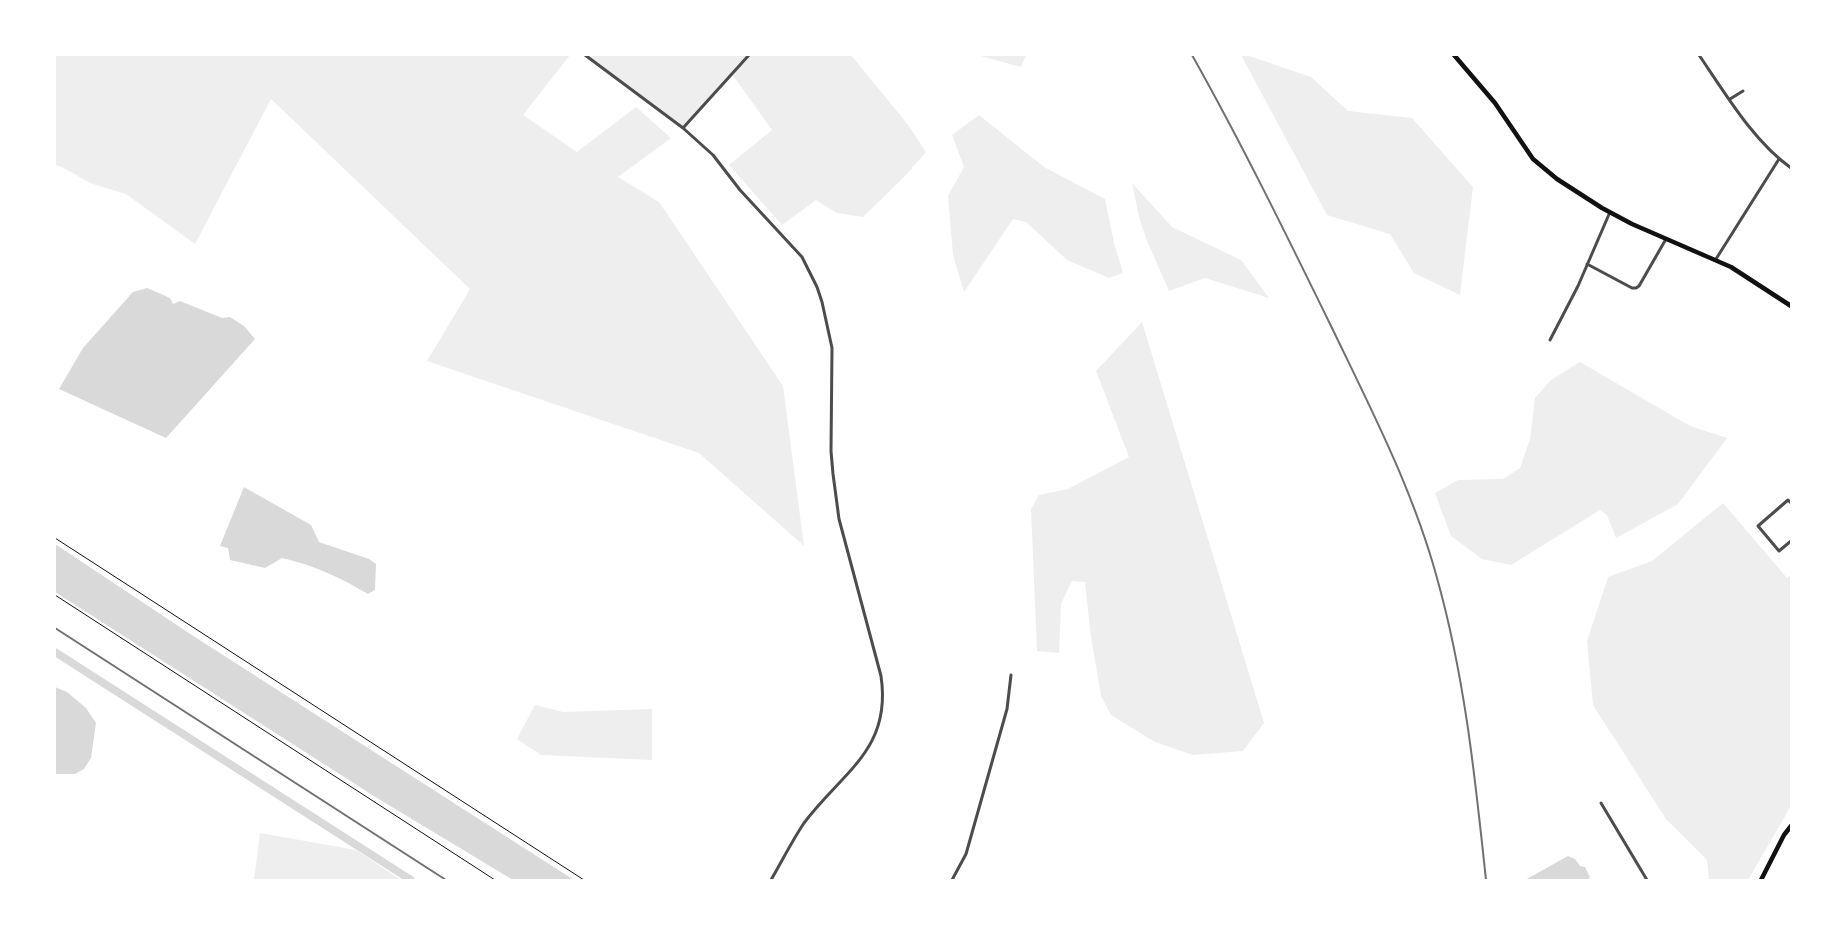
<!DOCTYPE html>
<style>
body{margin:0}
#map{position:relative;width:1846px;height:935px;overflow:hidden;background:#fff;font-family:Karla,sans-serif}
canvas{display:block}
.frame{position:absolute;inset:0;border:56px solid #fff;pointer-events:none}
</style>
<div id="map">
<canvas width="1846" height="935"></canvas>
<div class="frame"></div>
</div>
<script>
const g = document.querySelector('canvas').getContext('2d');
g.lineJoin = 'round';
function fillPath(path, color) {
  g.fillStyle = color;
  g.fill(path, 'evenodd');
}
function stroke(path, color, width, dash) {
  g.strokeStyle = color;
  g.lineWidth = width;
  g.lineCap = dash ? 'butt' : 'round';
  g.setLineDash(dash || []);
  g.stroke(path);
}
const green = new Path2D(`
 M55,55H570L523,115L577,152L636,107L671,138L618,177L659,202L783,386L804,546L699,453L427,361L470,289L271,99L195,244L126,194L90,183L62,167L55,165Z
 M585,55H851L909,126L926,152L905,176L863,217L837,213L816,200L782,225L729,165L772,130L732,74L683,128Z
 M977,55H1026L1021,67Z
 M1241,55H1246L1311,77L1348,111L1412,118L1473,187L1460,295L1414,273L1390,234L1327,215Z
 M979,115L1044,167L1105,199L1114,243L1123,273L1109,278L1067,260L1026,222L1013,219L964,292L953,255L948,196L964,167L952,135Z
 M1132,183L1172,227L1241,260L1269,298L1205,278L1169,291L1147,241L1139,217Z
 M1142,322L1264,723L1243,751L1193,755L1155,742L1111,715L1101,696L1091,637L1085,582L1072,581L1061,604L1059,653L1037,651L1031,509L1039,495L1068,489L1129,457L1096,371Z
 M1580,362L1690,426L1727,438L1678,504L1616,538L1607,515L1600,510L1511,565L1482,559L1451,536L1435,493L1458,480L1503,479L1520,468L1530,439L1535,398L1551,380Z
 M1723,503L1787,578L1791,575V806L1748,880H1709L1707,860L1666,819L1593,705L1587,641L1608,577L1652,561Z
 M535,705L563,712L652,709V760L541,755L517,739Z
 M260,833L356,850L401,880H254Z`);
const water = new Path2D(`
 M147,288L170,298L173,304L180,301L222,318L230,317L244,326L255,339L166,438L59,389L83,348L133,292Z
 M244,487L311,525L319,542L369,559L376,564L375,590L368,594C339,577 316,566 282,558L265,568L230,560L228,548L220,546Z
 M55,544L198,639L574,880H513L377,798L55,592Z
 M55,687L67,692L86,708L96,723L91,758L84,769L75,774H55Z
 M1568,856L1575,859L1580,866L1585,867L1590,877L1588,880H1525Z`);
const canal = new Path2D(`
 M55,652L411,880`);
const path = new Path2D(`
 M55,538L584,880
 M55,595L495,880`);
const minor = new Path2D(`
 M585,55L683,128L713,155L740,190L802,257L817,287L822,302L832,348L831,451L833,474L839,519L881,676C892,750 842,772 804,823C792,841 782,861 771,880
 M1699,55C1725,93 1753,141 1791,168
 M1730,99L1743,91
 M683,128L749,55
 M1716,259L1779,159
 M1587,264L1632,288H1636L1639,286L1666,239
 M1550,340L1578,286L1610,212
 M1791,503L1788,500L1758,526L1779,551L1791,541
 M1601,803L1647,880
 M952,880L966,854L1007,709L1011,675`);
const primary = new Path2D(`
 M1454,55L1495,103L1533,159L1557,179L1602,208L1632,224L1731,267L1791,306
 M1761,880L1784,835L1791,826`);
const rail = new Path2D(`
 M1192,55C1242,144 1287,236 1332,328C1371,409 1413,490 1437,578C1465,678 1475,777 1486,880
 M55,628L446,880`);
fillPath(green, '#eee');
fillPath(water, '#d9d9d9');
stroke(canal, '#d9d9d9', 8);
stroke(path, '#111', 1);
stroke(minor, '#4c4c4c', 3);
stroke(primary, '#111', 4.5);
stroke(rail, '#707070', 2);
</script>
